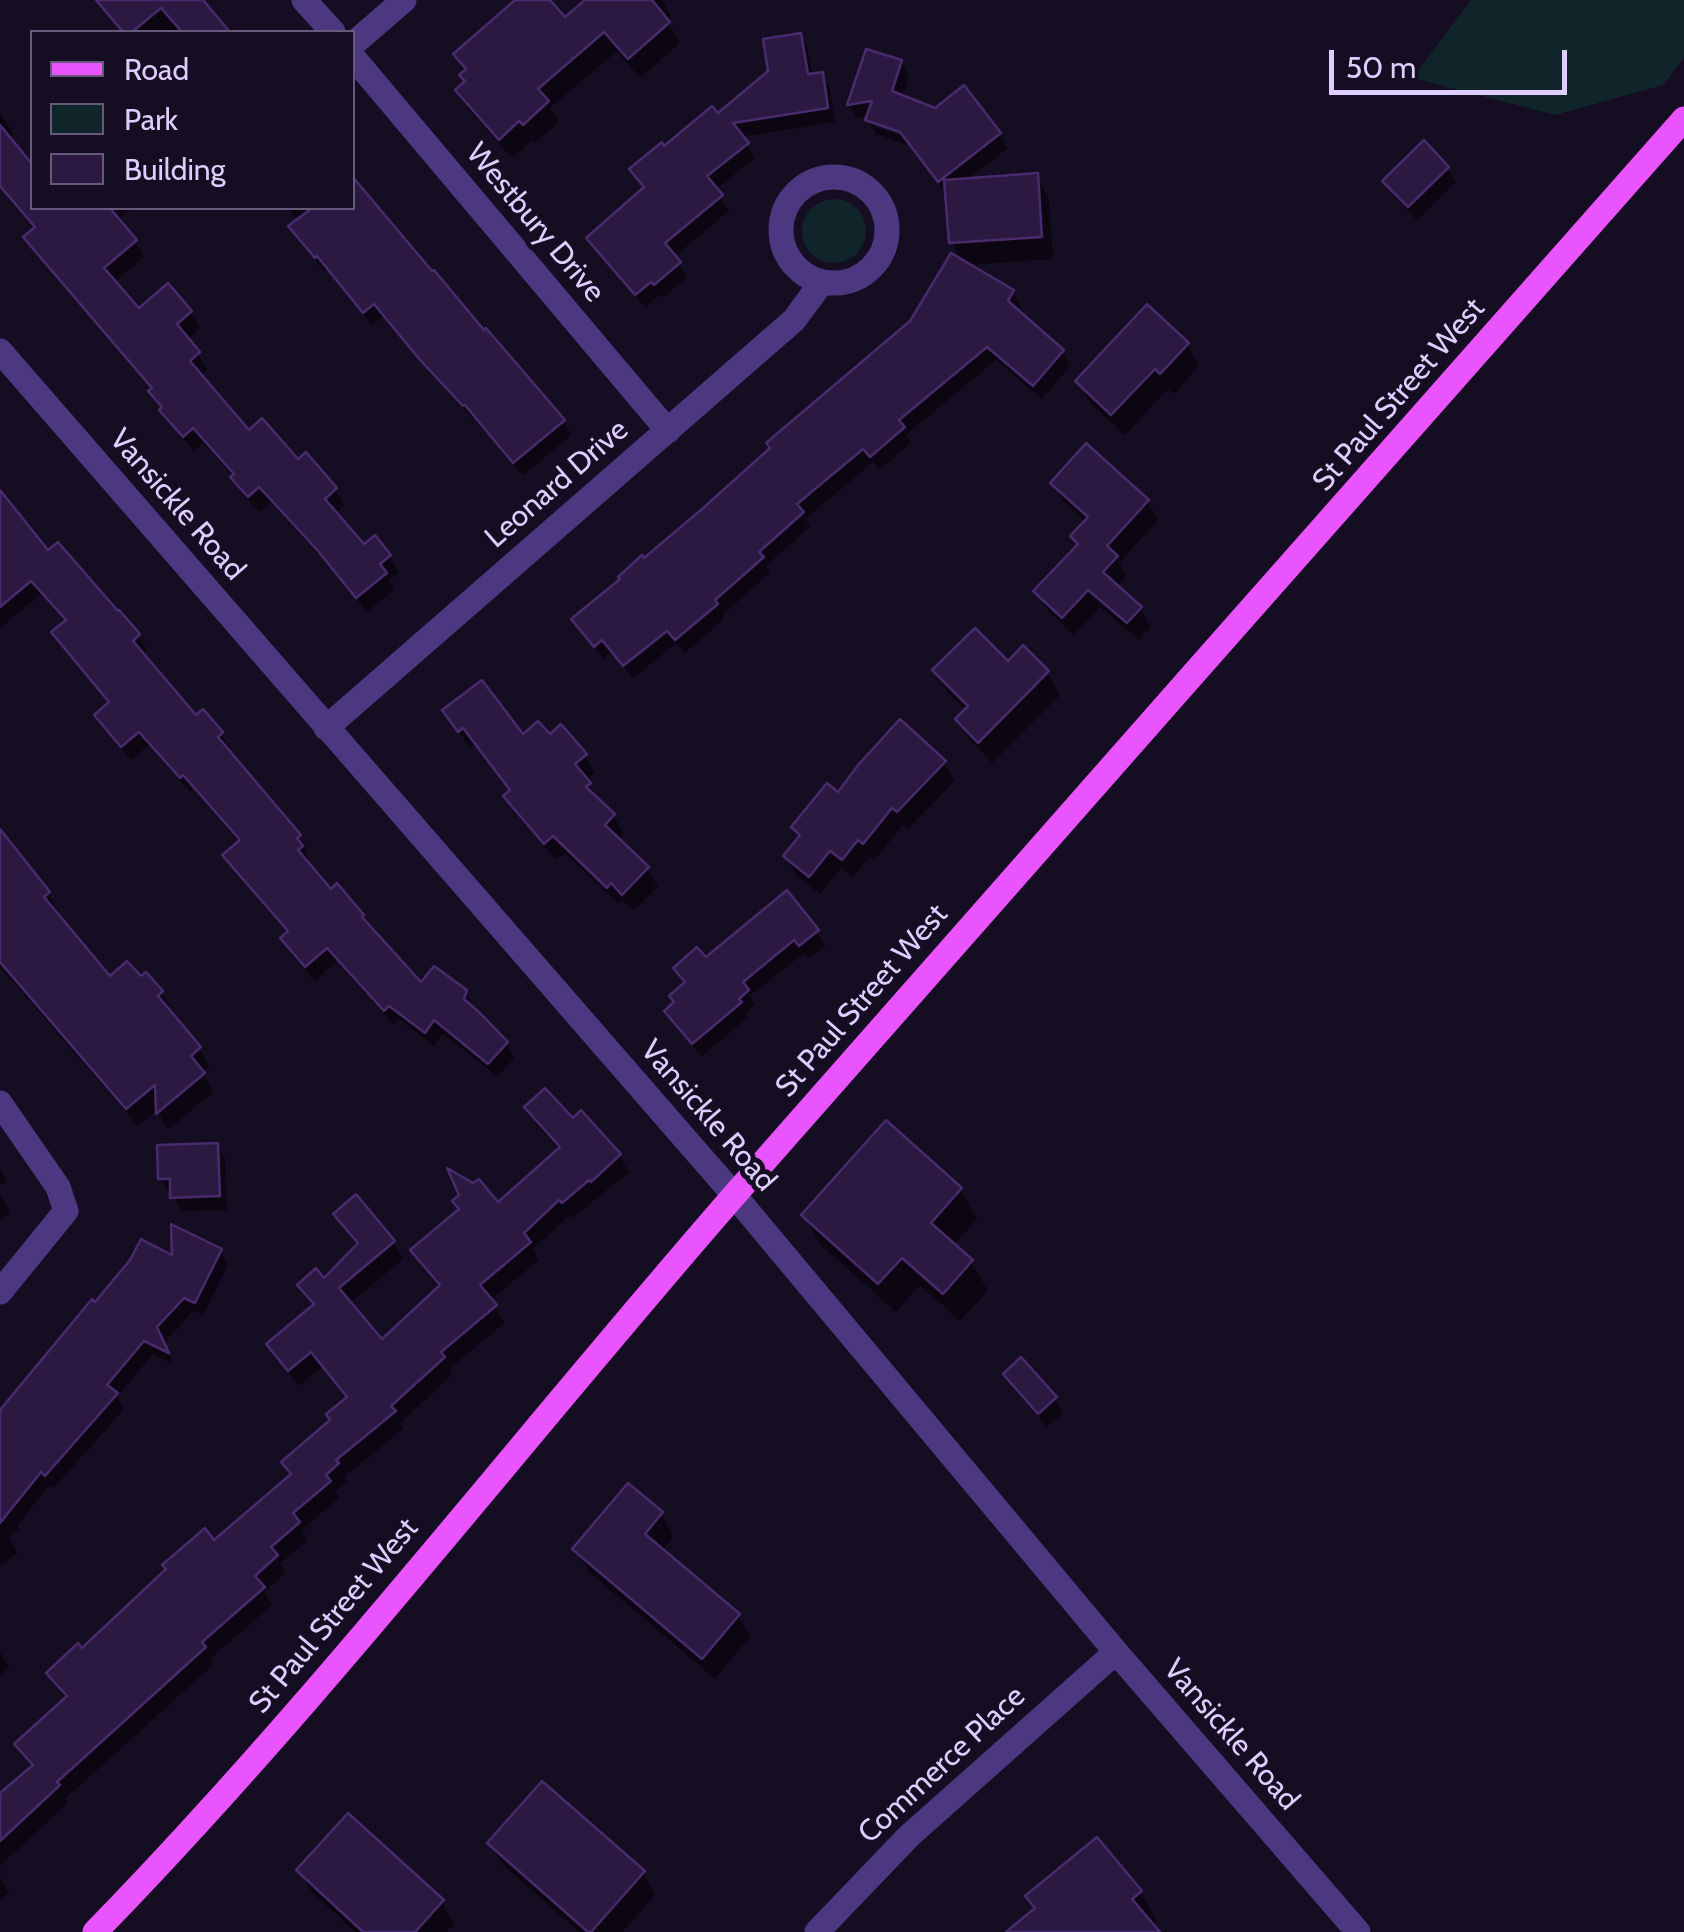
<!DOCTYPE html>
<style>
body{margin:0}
#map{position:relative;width:1684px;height:1932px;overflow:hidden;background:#150d21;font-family:Cabin,sans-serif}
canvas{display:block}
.legend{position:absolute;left:30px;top:30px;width:325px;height:180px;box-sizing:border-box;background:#150d21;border:2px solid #665a7a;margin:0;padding:12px 18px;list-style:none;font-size:30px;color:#dfcdff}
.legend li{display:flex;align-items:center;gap:20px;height:50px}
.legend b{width:50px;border:2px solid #665a7a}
.scale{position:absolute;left:1329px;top:50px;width:238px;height:45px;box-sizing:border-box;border:5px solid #dfcdff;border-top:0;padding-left:12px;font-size:30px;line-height:35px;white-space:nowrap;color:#dfcdff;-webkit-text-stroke:8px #150d21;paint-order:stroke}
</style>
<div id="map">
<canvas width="1684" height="1932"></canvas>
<ul class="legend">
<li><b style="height:12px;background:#e954ff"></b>Road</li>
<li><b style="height:28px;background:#10252a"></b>Park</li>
<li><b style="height:28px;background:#2b1941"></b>Building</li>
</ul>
<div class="scale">50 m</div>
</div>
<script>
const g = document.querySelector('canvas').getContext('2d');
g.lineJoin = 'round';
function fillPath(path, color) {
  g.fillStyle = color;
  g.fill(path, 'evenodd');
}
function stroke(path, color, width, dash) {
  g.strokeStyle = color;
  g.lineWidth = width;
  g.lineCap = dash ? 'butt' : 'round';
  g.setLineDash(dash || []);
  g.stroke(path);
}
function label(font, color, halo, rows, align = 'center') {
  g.font = font + ' Cabin,sans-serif';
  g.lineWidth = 10;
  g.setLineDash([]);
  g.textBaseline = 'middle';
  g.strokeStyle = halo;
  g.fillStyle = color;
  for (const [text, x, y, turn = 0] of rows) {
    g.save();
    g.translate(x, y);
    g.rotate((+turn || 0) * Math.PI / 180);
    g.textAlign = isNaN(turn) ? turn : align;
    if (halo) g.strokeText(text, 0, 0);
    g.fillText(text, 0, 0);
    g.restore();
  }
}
const green = new Path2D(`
 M1471,0H1684V58L1663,85L1555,115L1413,78Z
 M802 231a32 32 0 1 1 64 0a32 32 0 1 1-64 0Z`);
const shadow = new Path2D(`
 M95,0H199L227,32H122Z
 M528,0H547L565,21L589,0H662L671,16L666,20L680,43L640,78L617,51L550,108L559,122L535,143L532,140L512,158L469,110L458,90L467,82L466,72L456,54Z
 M800,35L808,50L813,76L821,75L830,89L835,122L741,137L755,158L715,190L729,211L674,257L687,277L663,298L660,294L645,307L597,253L589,239L645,190L632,170L718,116L771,72Z
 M868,52L901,62L909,77L902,98L999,134L1008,148L966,180L1036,176L1049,198L1053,259L966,265L1013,292L1021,306L1017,313L1062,352L1070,366L1042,399L996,360L906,435L911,443L879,470L873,462L805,519L810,527L766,566L770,573L722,615L724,619L685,653L676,643L633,679L612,652L603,659L574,619L644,561L912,323L963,263L952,243L948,195L910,146L876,134L868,120L869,116L857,118L849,105ZM876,121L912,134L911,139L876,127Z
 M0,113L13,134L8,139L32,168V208H132L117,220L135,241L144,257L114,283L139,311L190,312L200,328L187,340L208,369L200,376L249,433L298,462L335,489L344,505L335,514L364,547L389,556L399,572L389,580L394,590L367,612L330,567L270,502L259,512L243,494L234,477L203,443L194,451L172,426L151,391L153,390L36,253L27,237L35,230L0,188Z
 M1447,168L1456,182L1417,220L1393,195L1385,181Z
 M288,208H352L563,421L571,435L523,476L474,417L473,419L431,374L383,316L372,325L327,269L324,271L300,241L292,227L299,221Z
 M1187,344L1199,366L1174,394L1168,389L1125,435L1091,404L1078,382Z
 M1053,484L1147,501L1158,520L1119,563L1126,576L1116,587L1140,608L1151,627L1139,640L1100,607L1073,635L1047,610L1036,592L1079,546L1073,536L1086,522L1064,502Z
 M0,494L48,554L57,546L138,636L147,651L142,655L196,718L221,734L230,748L227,751L299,836L308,851L305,853L310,862L307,864L330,892L362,917L371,931L421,986L465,992L474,1008L506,1043L514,1058L498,1077L443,1034L434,1046L399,1019L393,1024L337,961L315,981L291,954L283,939L289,934L234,870L226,856L240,843L193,789L190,792L149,745L131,760L106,730L97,715L110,704L63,647L55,632L66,623L41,594L0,628Z
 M1008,664L1047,673L1060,695L992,763L971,741L958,720L966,711L948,693L935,671Z
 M445,711L522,737L549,738L585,755L595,773L586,781L600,803L613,815L624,834L618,840L647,869L658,887L634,911L622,900L618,904L565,853L556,860L517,815L506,796L512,792L475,744L470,748Z
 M944,763L955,781L908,829L903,825L874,861L870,857L853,877L841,868L820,894L796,875L786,856L801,838L794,827L838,795Z
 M0,829L20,852L48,894L58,912L55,914L110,980H141L161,992L172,1010L169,1013L199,1048L209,1066L202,1072L213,1092L168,1130L159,1113V1108L138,1126L0,967Z
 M787,894L817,932L825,946L809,959L804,953L750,996L755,1005L745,1014L748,1017L702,1056L675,1026L667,1012L676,1004L686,985L676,969L706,961Z
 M527,1108L572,1121L581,1114L619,1156L629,1172L573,1218L570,1215L533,1249L539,1260L490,1301L505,1323L449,1369L452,1375L400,1423L403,1429L344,1477L347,1481L335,1491L339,1498L302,1530L308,1540L280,1564L285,1573L264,1592L272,1605L210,1659L213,1665L65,1799L68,1803L0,1866V1796L33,1768L17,1745L67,1699L49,1674L82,1651L214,1544L292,1476L284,1462L333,1421L348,1400L322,1367L299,1386L278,1361L269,1345L314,1307L300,1285L324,1281L358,1245L337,1214L393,1242L403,1259L349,1304L381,1343L440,1288L423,1267L413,1251L497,1205L560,1150L536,1124Z
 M217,1145L225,1159L227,1210L181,1211L173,1192L169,1193L161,1178Z
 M0,1168L7,1180L0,1186Z
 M960,1190L977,1219L953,1246L971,1262L988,1291L960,1321L920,1285L896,1312L821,1245L804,1216Z
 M0,1194L10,1212L0,1221Z
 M220,1251L228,1265L203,1315L193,1311L164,1343L173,1364L153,1354L117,1397L124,1409L54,1488L49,1485L17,1526L19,1529L9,1537L18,1552L2,1565L0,1563V1413L95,1306L175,1259Z
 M1006,1374L1055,1399L1063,1413L1047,1427L1014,1389Z
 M661,1514L674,1536L662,1551L738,1616L750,1637L715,1679L588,1571L575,1549Z
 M0,1652L9,1667L0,1675Z
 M490,1843L643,1873L655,1895L623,1932H579L503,1865Z
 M299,1870L442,1902L454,1924L447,1932H355L312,1892Z
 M0,1877L9,1892L0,1899Z
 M1140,1892L1157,1921L1151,1926L1156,1932H1010L1036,1910L1028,1897Z`);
const building = new Path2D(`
 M96,0H203L230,32H182L161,8L132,32H123Z
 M515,0H550L565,17L585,0H652L670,22L628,59L604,32L538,89L549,101L523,125L519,121L499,140L455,90L465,81L459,75L466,69L453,54Z
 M801,33L808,74L823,72L828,108L733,123L749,143L707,176L723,195L665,243L681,262L654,285L651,282L635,295L586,238L644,187L629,169L662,142L664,146L712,106L718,113L768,71L763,39Z
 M866,49L902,60L892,91L935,108L964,85L1001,133L938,182L900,132L865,120L872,101L847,105Z
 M0,125L32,164V208H110L137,240L104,268L139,308L168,283L192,311L177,324L200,352L190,361L249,430L262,418L298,459L306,452L337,488L325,499L364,544L375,535L391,555L380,564L387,573L356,598L318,551L259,487L248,497L230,477L234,474L193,428L183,437L159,410L162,407L148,391L152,388L23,237L35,227L0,186Z
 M1424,140L1449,167L1408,207L1382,181Z
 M1038,173L1042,237L949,243L944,180Z
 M352,176L432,271L434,270L484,330L486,328L565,420L513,463L465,405L463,406L420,360L374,304L363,313L317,256L315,258L288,226L312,208H352Z
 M951,253L1014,290L1008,301L1064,350L1033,386L987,347L899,420L905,427L870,457L863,449L797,504L804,512L759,552L764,557L715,600L718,604L675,640L667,631L623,666L602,640L594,647L571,619L620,579L618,577L642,555L644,558L702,509L770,448L766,443L910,321Z
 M1147,304L1189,343L1160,374L1155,369L1111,415L1075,381Z
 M1086,443L1149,500L1107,546L1118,556L1103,572L1142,607L1127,623L1088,590L1062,618L1033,591L1078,544L1070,536L1088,517L1050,483Z
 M0,490L48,550L58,542L118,611L119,610L140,634L133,641L196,715L203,709L223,732L218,737L301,835L297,838L303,846L298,850L331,889L337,883L364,915L362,917L421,982L434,966L467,990L464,999L480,1013L508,1042L488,1064L434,1020L425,1033L389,1006L384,1011L327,948L305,967L280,938L288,931L222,855L240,840L183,775L180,778L139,732L121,747L94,715L109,702L51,632L66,620L31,581L0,607Z
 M975,628L1008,661L1023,645L1049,671L978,743L955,719L968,706L932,670Z
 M482,680L523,734L538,721L550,734L561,724L587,754L575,764L591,783L586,787L615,814L605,825L649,867L622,895L611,883L607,888L553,836L544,844L503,796L510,790L463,728L458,732L442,710Z
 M900,719L946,761L897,812L892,808L863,844L858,840L842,860L830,851L809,877L783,856L800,835L791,827L827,783L838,792L859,764Z
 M0,829L50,892L44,897L110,976L127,961L141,976L146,972L163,991L158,996L201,1047L191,1056L205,1073L156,1114L155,1085L126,1109L0,962Z
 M787,890L819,930L799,946L794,940L743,982L749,990L739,999L742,1002L692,1044L664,1011L674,1002L669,996L685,982L673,968L697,947L706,957Z
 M545,1088L573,1118L581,1110L621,1154L591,1182L589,1180L562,1203L559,1200L524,1233L531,1242L480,1285L497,1305L441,1352L445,1357L391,1406L396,1411L336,1460L339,1463L326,1475L331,1481L293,1513L300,1522L271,1547L278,1555L255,1576L265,1587L202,1642L206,1647L57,1782L60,1785L0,1841V1793L33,1765L14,1744L67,1696L46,1673L78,1643L82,1648L166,1569L162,1565L205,1528L214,1540L291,1474L281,1462L330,1420L326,1414L347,1397L311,1352L288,1371L266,1344L314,1304L297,1285L316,1268L324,1278L358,1243L333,1214L356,1194L395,1241L339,1288L382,1339L440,1285L410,1250L459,1209L452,1201L459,1195L447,1168L473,1183L479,1179L498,1202L560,1147L524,1107Z
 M886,1120L962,1188L931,1223L973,1260L943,1294L902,1258L878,1284L801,1215Z
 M218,1143L220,1196L170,1198V1179H158L157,1145Z
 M171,1224L222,1249L195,1303L184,1298L157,1327L169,1353L144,1341L107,1385L118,1393L45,1476L41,1472L0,1523V1410L92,1299L95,1302L130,1260L141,1239L172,1255Z
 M1021,1357L1057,1397L1038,1414L1003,1374Z
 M628,1483L663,1512L645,1534L740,1614L702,1659L572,1549Z
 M542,1781L645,1871L591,1932H588L487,1843Z
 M348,1813L444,1900L415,1932H363L296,1870Z
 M1097,1837L1142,1891L1132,1899L1160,1932H1006L1035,1908L1025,1896Z`);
const minor = new Path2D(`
 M304,0L333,32
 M352,45L404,0
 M352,56L668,431
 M781 230a53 53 0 1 1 106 0a53 53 0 1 1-106 0Z
 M0,351L734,1195L1116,1652L1358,1932
 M326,728L794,320L822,282
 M0,1103L58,1187L66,1211L0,1292
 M817,1932L909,1836L1116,1652`);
const major = new Path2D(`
 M95,1932C323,1698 523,1437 738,1191C1051,832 1370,477 1684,119`);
const streetNames = [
 ["Westbury Drive",535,223,50],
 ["St Paul Street West",1399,395,-49],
 ["Leonard Drive",557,484,-41],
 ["Vansickle Road",177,505,49],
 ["St Paul Street West",862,1001,-49],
 ["Vansickle Road",708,1116,49],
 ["St Paul Street West",334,1616,-50],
 ["Vansickle Road",1231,1735,49],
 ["Commerce Place",942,1765,-43]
];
fillPath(green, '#10252a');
fillPath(shadow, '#0007');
fillPath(building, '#2b1941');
stroke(building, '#492b6d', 2.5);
stroke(minor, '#4c3880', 25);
stroke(major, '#e954ff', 25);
label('30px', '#dfcdff', '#150d21', streetNames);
</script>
